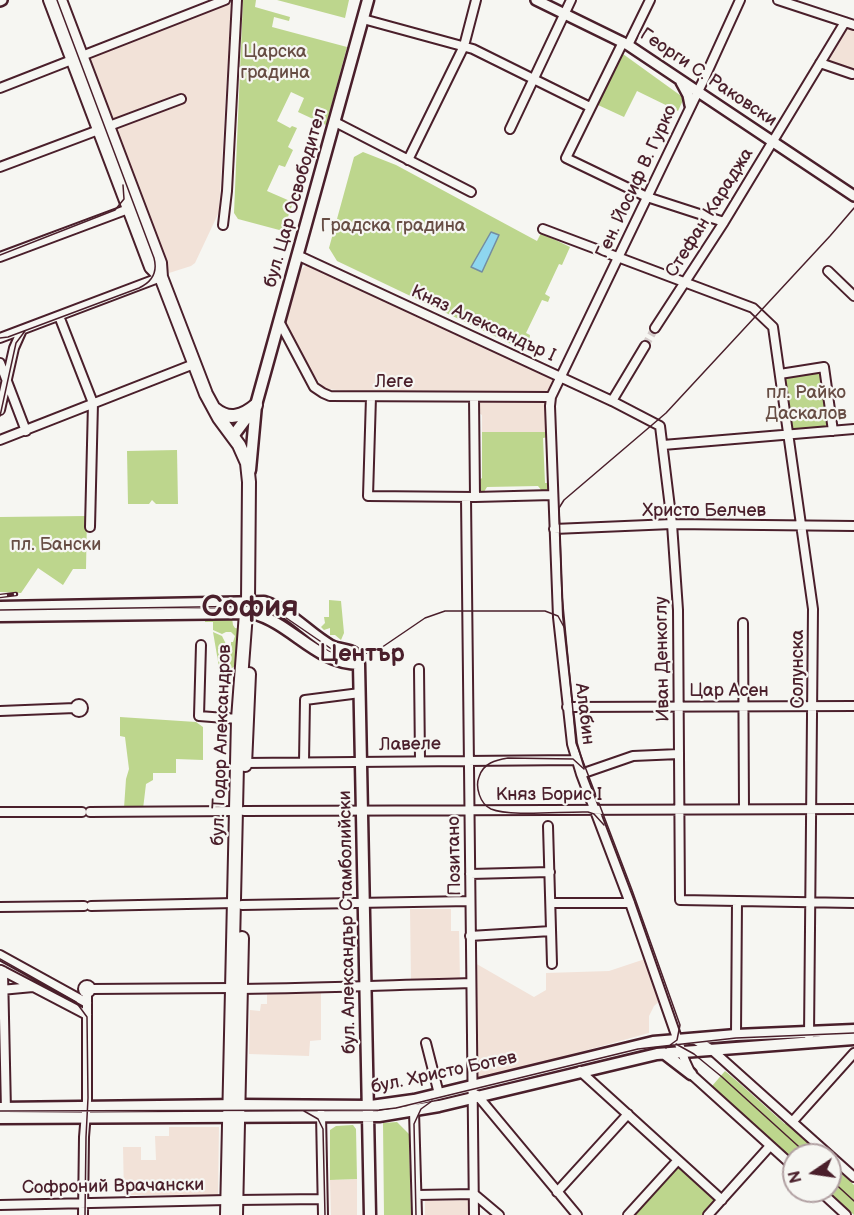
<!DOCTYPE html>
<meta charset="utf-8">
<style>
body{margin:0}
#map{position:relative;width:854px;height:1215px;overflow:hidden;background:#f6f6f2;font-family:"Balsamiq Sans",sans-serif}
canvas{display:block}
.north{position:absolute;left:782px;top:1143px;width:60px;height:60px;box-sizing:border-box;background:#f6f6f2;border:2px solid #b1a0a2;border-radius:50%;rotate:257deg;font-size:16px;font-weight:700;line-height:24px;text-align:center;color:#4a1f2b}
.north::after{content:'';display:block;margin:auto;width:21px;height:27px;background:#4a1f2b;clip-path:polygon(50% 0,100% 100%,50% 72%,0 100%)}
</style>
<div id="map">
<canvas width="854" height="1215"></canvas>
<div class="north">N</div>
</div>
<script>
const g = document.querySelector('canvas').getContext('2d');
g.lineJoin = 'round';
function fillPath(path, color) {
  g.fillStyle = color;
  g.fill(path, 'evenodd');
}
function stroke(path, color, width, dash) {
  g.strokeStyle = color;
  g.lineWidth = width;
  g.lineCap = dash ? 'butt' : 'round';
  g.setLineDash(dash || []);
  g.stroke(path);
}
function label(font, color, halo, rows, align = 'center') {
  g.font = font + ' "Balsamiq Sans",sans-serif';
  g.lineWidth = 4.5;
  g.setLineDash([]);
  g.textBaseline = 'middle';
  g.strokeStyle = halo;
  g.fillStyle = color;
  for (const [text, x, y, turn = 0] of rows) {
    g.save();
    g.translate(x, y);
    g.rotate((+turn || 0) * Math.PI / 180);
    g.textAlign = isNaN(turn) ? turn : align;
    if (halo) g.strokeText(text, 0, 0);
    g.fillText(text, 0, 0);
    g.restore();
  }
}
const built = new Path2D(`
 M228,1L231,4L219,212L195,263L191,266L169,273L88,57Z
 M845,26L854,30V72L824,61Z
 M307,264L553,377L554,380L547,395L387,394L325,389L308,368L286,323L301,270Z
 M480,402L545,403L547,405L548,432H482V415L477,412L478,404Z
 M410,909H451V931H459L460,980H411Z
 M648,958L662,999L654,1006L649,1016V1033L468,1083V959L534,997L546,990V973L609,971Z
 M267,993H321V1040L310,1041L309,1056L249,1054L250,1010L260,1011L261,1004H267Z
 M169,1127H219L218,1195H124L123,1147H141V1160H156L155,1136H169Z
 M357,1179V1215H331L330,1180Z
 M469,1200V1215H425V1201Z`);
const green = new Path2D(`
 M243,0H256L255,7L290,17L289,21L274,17L272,27L347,47L326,125L298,112L304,98L291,92L277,121L290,128L292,126L297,128L288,147L293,150L285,167L279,165L267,191L290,201L299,182L300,183L283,231L238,219L234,213Z
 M277,0H349L345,18Z
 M623,54L684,98L678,111L637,91L624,117L598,105Z
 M363,152L396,165L537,241L541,233L570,247L562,265L559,264L545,294L550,297L548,302L542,300L526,333L530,335L528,352L337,261L329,248L354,157Z
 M821,373L828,429L790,434L783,378Z
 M482,432H548V437L543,438L545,483H550L548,490L542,491L538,486L487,487L484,492L478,491L477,482L482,478Z
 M177,450L178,504H156L152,500L149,504H128L127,451Z
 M87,516L86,569H73L63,585L38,568L21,593L0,592V517Z
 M329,600L341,601L344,633L341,640L335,635H330V628L324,630L321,627L325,623L324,617H329Z
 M232,618L233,625L235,628L241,629L235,666L232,668L219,667L213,632L222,636L227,646H231V642H233L235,636L231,632H226L222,634L213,630V622H205V619Z
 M120,717L196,722L203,727V760L176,759V773H153V780L146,784L143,809L124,808L126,779L129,769L125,737L120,736Z
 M725,1071C746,1088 764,1106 785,1124L786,1123L821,1155H794V1162L786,1155L712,1086Z
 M397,1122L409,1134L411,1215H384L383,1123Z
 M353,1125L356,1129L357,1179L330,1180V1130L336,1126Z
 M678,1160L722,1200L708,1215H628Z
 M830,1163L854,1185V1215L828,1191H830Z`);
const water = new Path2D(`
 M491,232L499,235L482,272L471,267Z`);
const minorTunnel = new Path2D(`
 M645,346L655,328`);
const minor = new Path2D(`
 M740,0L704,79L551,397L550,406L558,617L572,744L581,774L630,903L685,1061L691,1074L794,1167
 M778,0L854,25
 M363,19L473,49L590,107
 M623,42L566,158L647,197L724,222
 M628,45L650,0
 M820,63L852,74
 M0,88L225,0
 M335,122L471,192
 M510,129L571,0
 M408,160L464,46L476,0
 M0,167L181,99
 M223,225L227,191L237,0
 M543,229L753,308L773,327L813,609L809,1036
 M297,255L612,401L660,426L672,524L678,610L680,900L854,903
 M0,257L131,208
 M828,271L854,296
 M59,316L93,403L90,527
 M279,321L314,387L323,393L330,396L551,397
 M655,328L724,222L845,22
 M0,338L161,277
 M0,363L26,431
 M780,374L824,367L833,431
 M371,397L368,496L475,497L553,495
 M474,397L475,497
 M612,401L645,346
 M0,410L14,348L22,330
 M0,440L194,364
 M663,445L854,429
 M466,497L474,1215
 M554,529L672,524L854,526
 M743,623L744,809
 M201,645L199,716L238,719
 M419,669L420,760
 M75 708a4 4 0 1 1 8 0a4 4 0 1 1-8 0Z
 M567,707L854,706
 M0,711L75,708
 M304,762L305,700L360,693
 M245,763L576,760
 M581,774L633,756L679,754
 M244,811L854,809
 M0,812H82
 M90,812L236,811
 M548,826L552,964
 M470,874L550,872
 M551,903H630
 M242,905L470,901
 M91,906L235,903
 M0,907L84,906
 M470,936L551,931
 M0,955L87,1003
 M1,970L87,1015
 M3,971L6,1111
 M83 989a4 4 0 1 1 8 0a4 4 0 1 1-8 0Z
 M91,989L232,988
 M241,989C318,988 394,985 471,983
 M1,990L33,987
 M736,1035L737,901
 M694,1039L712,1050L854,1177
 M426,1043L439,1094
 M580,1071L722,1200
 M477,1095L577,1215
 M414,1111L417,1215
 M321,1114L323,1215
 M793,1121L854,1053
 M820,1191L846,1215
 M557,1192L628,1114
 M417,1195L474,1194L499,1215
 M237,1200L322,1199
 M0,1205L227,1200
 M83,1215L84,1137L87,1101V993
 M628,1215L678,1160
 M708,1215L770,1146`);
const tertiary = new Path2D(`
 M536,0L628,45L854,196
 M0,1L2,0
 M681,82L688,95L690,105`);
const secondary = new Path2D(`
 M233,436L254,408
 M250,470L256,405L368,0
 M0,607L264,602C290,610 308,633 331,646C343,652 358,647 359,664L370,1215
 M0,616L252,613C292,623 316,664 359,664
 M665,1054L691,1074
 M0,1108L239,1105L371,1106L414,1100L653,1042L736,1035L854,1030
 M0,1118L379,1116L439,1106L657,1054L854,1039`);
const primary = new Path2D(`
 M50,0L151,267L161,277
 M60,0L160,263L161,277L206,394L219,418L239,445L247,463L249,482L248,602L246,613L238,719L227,1215
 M215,409C229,421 243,416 256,405
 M245,765L249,674
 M236,1215L242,938`);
const tram = new Path2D(`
 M0,255L115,210L124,199L123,185
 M0,338L8,337L139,288C152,282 158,273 154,258L57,0
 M0,416L16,343L25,331
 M0,610L262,606L279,613L333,650L354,655L375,652L425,618L445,611H545L558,616L564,627
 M584,769L573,759L508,758C496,760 483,763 479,777C475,787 480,804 491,809C510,817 565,811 588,812L594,814L604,825
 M0,959L76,1002L87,1017L88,1098L86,1137L85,1215
 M676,1044L694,1054L722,1077L808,1155
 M666,1048L677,1040L680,1025L632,890L576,743L562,595L559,508L564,500L666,413L830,236L854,208
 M0,1111L379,1110L396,1108L638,1049L736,1038L854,1033
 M304,1111L318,1119L323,1129L325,1215
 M830,1179L854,1201
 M416,1215L414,1124L421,1109L432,1101`);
const rail = new Path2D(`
 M0,596L16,594`);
const parkNames = [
 ["Царска",275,52],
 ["градина",275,73],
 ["Градска градина",393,226],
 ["пл. Райко",806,393],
 ["Даскалов",806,414],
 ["пл. Бански",56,545]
];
const streetNames = [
 ["Георги С. Раковски",708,78,34],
 ["Ген. Йосиф В. Гурко",637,182,-65],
 ["бул. Цар Освободител",296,198,-74],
 ["Стефан Караджа",710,213,-58],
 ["Княз Александър I",483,324,25],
 ["Леге",394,382],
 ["Христо Белчев",704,511],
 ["Иван Денкоглу",663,659,-91],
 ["Солунска",798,669,-90],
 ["Цар Асен",729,691],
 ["Алабин",584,714,83],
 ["бул. Тодор Александров",222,745,-88],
 ["Лавеле",410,745,-1],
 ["Княз Борис I",549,795],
 ["Позитано",455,856,-91],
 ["бул. Александър Стамболийски",348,922,-91],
 ["бул. Христо Ботев",444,1073,-12],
 ["Софроний Врачански",113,1187,-1]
];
const districtNames = [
 ["Център",362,655]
];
const townNames = [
 ["София",250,608]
];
fillPath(built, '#f2e2d8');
fillPath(green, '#bdd68d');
fillPath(water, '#8ed6ef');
stroke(water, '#738da1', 1.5);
stroke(minorTunnel, '#d4cbca', 8, [8, 4]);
stroke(minor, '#4a1f2b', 12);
stroke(tertiary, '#4a1f2b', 14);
stroke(secondary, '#4a1f2b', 15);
stroke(primary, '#4a1f2b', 16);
stroke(minor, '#f6f6f2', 8);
stroke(tertiary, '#f6f6f2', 9);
stroke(secondary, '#f6f6f2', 10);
stroke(primary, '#f6f6f2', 12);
stroke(tram, '#4a1f2b', 1.5);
stroke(rail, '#4a1f2b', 4.5);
stroke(rail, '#f6f6f2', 2, [7]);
label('18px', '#674d44', '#f6f6f2', parkNames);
label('18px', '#4a1f2b', '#f6f6f2', streetNames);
label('bold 24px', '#4a1f2b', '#f6f6f2', districtNames);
label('bold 30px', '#4a1f2b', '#f6f6f2', townNames);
</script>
